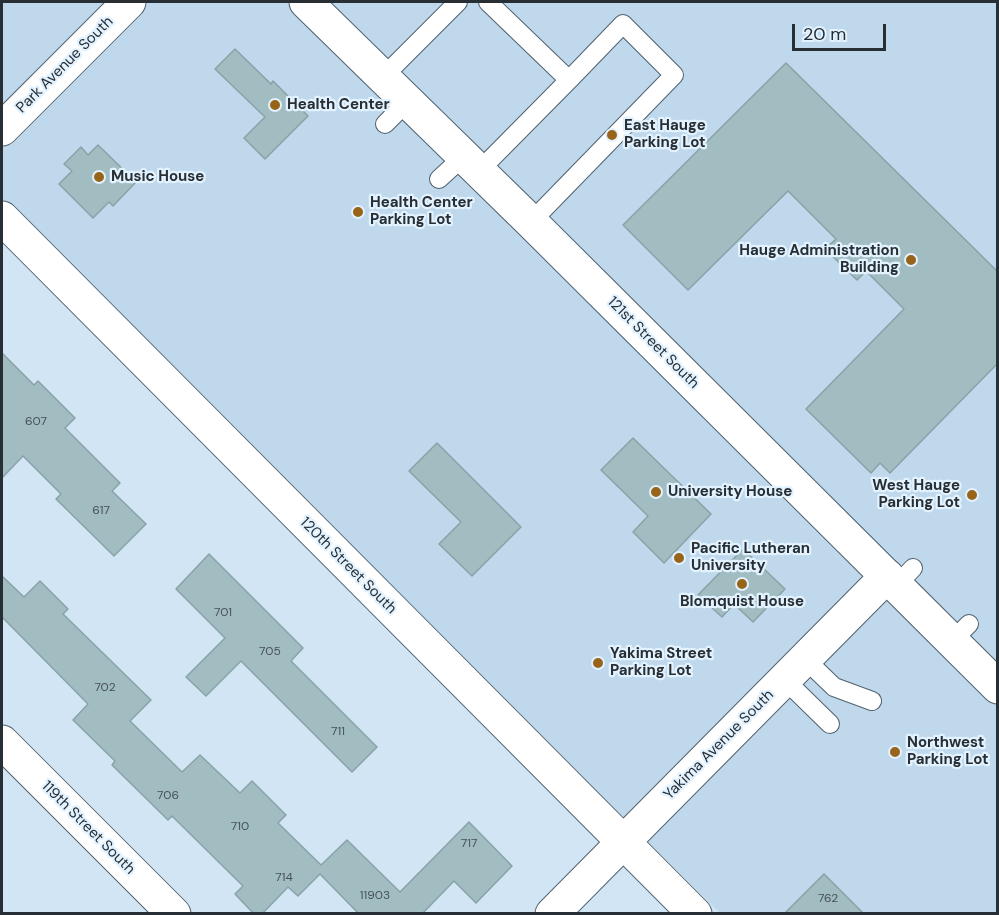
<!DOCTYPE html>
<style>
body{margin:0}
#map{position:relative;width:999px;height:915px;overflow:hidden;background:#d2e5f5;font-family:"DM Sans",sans-serif}
canvas{display:block}
.frame{position:absolute;inset:0;border:3px solid #272e34;pointer-events:none}
.scale{position:absolute;left:792px;top:24px;width:94px;height:27px;box-sizing:border-box;border:3px solid #272e34;border-top:0;padding-left:8px;font-size:18px;line-height:21px;white-space:nowrap;color:#272e34;-webkit-text-stroke:4px #e2f2ff;paint-order:stroke}
</style>
<div id="map">
<canvas width="999" height="915"></canvas>
<div class="frame"></div>
<div class="scale">20 m</div>
</div>
<script>
const g = document.querySelector('canvas').getContext('2d');
g.lineJoin = 'round';
function fillPath(path, color) {
  g.fillStyle = color;
  g.fill(path, 'evenodd');
}
function stroke(path, color, width, dash) {
  g.strokeStyle = color;
  g.lineWidth = width;
  g.lineCap = dash ? 'butt' : 'round';
  g.setLineDash(dash || []);
  g.stroke(path);
}
function label(font, color, halo, rows, align = 'center') {
  g.font = font + ' "DM Sans",sans-serif';
  g.lineWidth = 4.5;
  g.setLineDash([]);
  g.textBaseline = 'middle';
  g.strokeStyle = halo;
  g.fillStyle = color;
  for (const [text, x, y, turn = 0] of rows) {
    g.save();
    g.translate(x, y);
    g.rotate((+turn || 0) * Math.PI / 180);
    g.textAlign = isNaN(turn) ? turn : align;
    if (halo) g.strokeText(text, 0, 0);
    g.fillText(text, 0, 0);
    g.restore();
  }
}
const built = new Path2D(`
 M2,2H997V913H720L2,203Z`);
const building = new Path2D(`
 M235,49L271,84L273,81L308,116L265,159L244,138L265,117L215,69Z
 M786,63L998,272V363L890,473L880,463L871,473L806,409L904,309L866,271L857,280L825,249L836,239L788,191L688,290L623,225Z
 M98,145L136,182L113,206L109,202L93,218L59,184L72,171L64,164L81,147L88,155Z
 M2,353L34,385L38,381L75,418L65,428L120,483L112,491L146,524L114,556L56,499L61,494L23,456L2,478Z
 M633,438L711,514L664,563L633,532L648,516L601,470Z
 M437,443L521,527L472,576L439,544L461,522L409,471Z
 M743,549L785,589L753,622L734,604L722,617L698,595Z
 M209,554L303,648L291,661L377,747L352,772L241,661L206,696L186,677L225,638L176,589Z
 M2,576L24,597L40,581L68,609L63,614L151,700L130,721L182,772L200,755L240,793L252,781L286,815L278,823L321,865L347,840L400,892L469,822L512,866L476,903L454,881L422,914H359L320,874L298,896L288,887L262,914H254L235,894L243,886L172,816L168,820L112,765L115,761L73,720L88,704L2,617Z
 M824,874L864,914H784Z`);
const lane = new Path2D(`
 M488,2L569,80L623,24L674,75L531,222
 M383,77L458,2
 M385,124L408,101
 M479,171L569,80
 M439,179L464,156
 M896,586L913,568
 M952,641L969,624
 M805,659L834,687L872,701
 M784,679L830,724`);
const street = new Path2D(`
 M2,218L695,914
 M2,742L174,914
 M552,914L887,576`);
const secondary = new Path2D(`
 M306,2L531,222L998,687
 M2,129L129,2`);
const markers = [
 [275,105,6,"#98641a"],
 [612,135,6,"#98641a"],
 [99,177,6,"#98641a"],
 [358,212,6,"#98641a"],
 [911,260,6,"#98641a"],
 [656,492,6,"#98641a"],
 [972,495,6,"#98641a"],
 [679,558,6,"#98641a"],
 [742,584,6,"#98641a"],
 [598,663,6,"#98641a"],
 [895,752,6,"#98641a"]
];
const numberNames = [
 ["607",36,422],
 ["617",101,511],
 ["701",223,613],
 ["705",270,652],
 ["702",105,688],
 ["711",338,732],
 ["706",168,796],
 ["710",240,827],
 ["717",469,844],
 ["714",284,878],
 ["11903",375,896],
 ["762",828,899]
];
const streetNames = [
 ["Park Avenue South",65,65,-45],
 ["121st Street South",653,343,45],
 ["120th Street South",348,566,45],
 ["Yakima Avenue South",719,745,-45],
 ["119th Street South",88,828,45]
];
const poiNames = [
 ["Health Center",287,105],
 ["East Hauge",624,126],
 ["Parking Lot",624,143],
 ["Music House",111,177],
 ["Health Center",370,203],
 ["Parking Lot",370,220],
 ["Hauge Administration",899,251,"right"],
 ["Building",899,268,"right"],
 ["West Hauge",960,486,"right"],
 ["Parking Lot",960,503,"right"],
 ["University House",668,492],
 ["Pacific Lutheran",691,549],
 ["University",691,566],
 ["Blomquist House",742,602,"center"],
 ["Yakima Street",610,654],
 ["Parking Lot",610,671],
 ["Northwest",907,743],
 ["Parking Lot",907,760]
];
fillPath(built, '#bfd8ec');
fillPath(building, '#a2bdc2');
stroke(building, '#88a3a7', 1.5);
stroke(lane, '#50616f', 20);
stroke(street, '#50616f', 35);
stroke(secondary, '#50616f', 35);
stroke(lane, '#fff', 18);
stroke(street, '#fff', 33);
stroke(secondary, '#fff', 33);
for (const [x, y, r, color] of markers) {
  const dot = new Path2D();
  dot.arc(x, y, r, 0, 2 * Math.PI);
  g.fillStyle = color;
  g.fill(dot);
  stroke(dot, '#e2f2ff', 2);
}
label('12px', '#465258', null, numberNames);
label('15px', '#272e34', '#e2f2ff', streetNames);
label('bold 15px', '#272e34', '#e2f2ff', poiNames, 'left');
</script>
